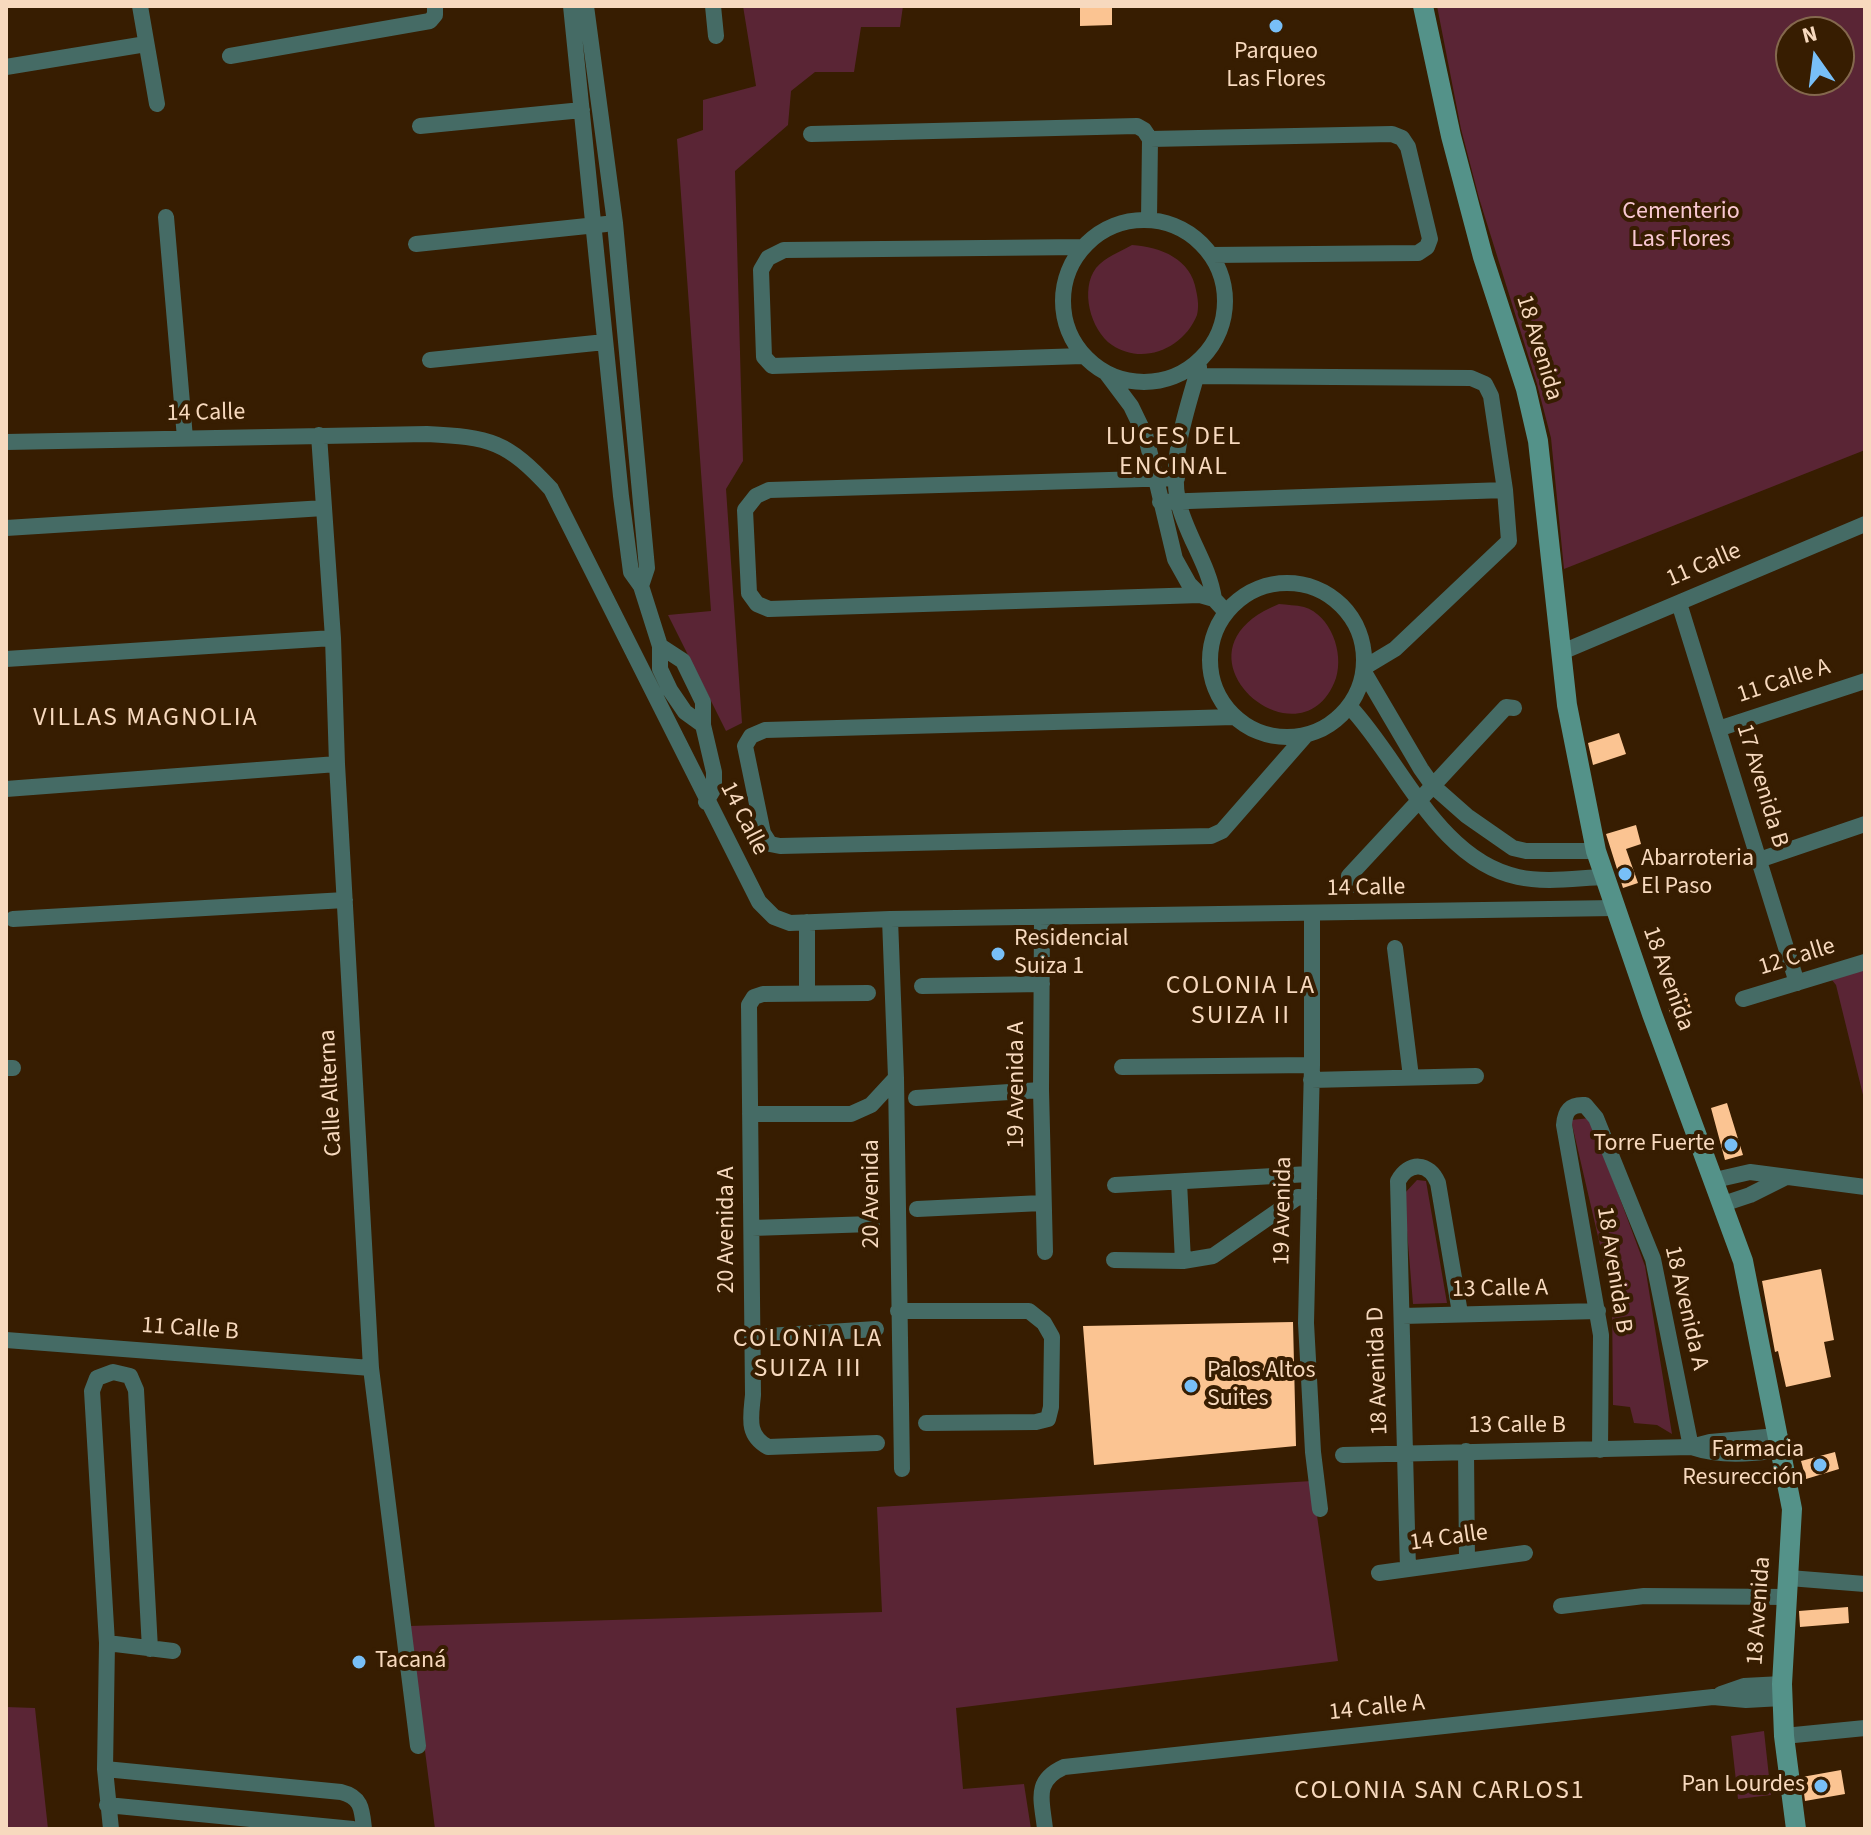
<!DOCTYPE html>
<meta charset="utf-8">
<style>
body{margin:0}
#map{position:relative;width:1871px;height:1835px;overflow:hidden;background:#371d01;font-family:"Source Sans 3",sans-serif}
canvas{display:block}
.frame{position:absolute;inset:0;border:8px solid #f7d9be;pointer-events:none}
.north{position:absolute;left:1775px;top:16px;width:80px;height:80px;box-sizing:border-box;background:#371d01;border:2px solid #84684d;border-radius:50%;rotate:346deg;font-size:22px;font-weight:700;line-height:32px;text-align:center;color:#f7d9be}
.north::after{content:'';display:block;margin:auto;width:28px;height:36px;background:#78bff7;clip-path:polygon(50% 0,100% 100%,50% 72%,0 100%)}
</style>
<div id="map">
<canvas width="1871" height="1835"></canvas>
<div class="frame"></div>
<div class="north">N</div>
</div>
<script>
const g = document.querySelector('canvas').getContext('2d');
g.lineJoin = 'round';
function fillPath(path, color) {
  g.fillStyle = color;
  g.fill(path, 'evenodd');
}
function stroke(path, color, width, dash) {
  g.strokeStyle = color;
  g.lineWidth = width;
  g.lineCap = dash ? 'butt' : 'round';
  g.setLineDash(dash || []);
  g.stroke(path);
}
function label(font, color, halo, rows, align = 'center') {
  g.font = font + ' "Source Sans 3",sans-serif';
  g.lineWidth = 8;
  g.setLineDash([]);
  g.textBaseline = 'middle';
  g.strokeStyle = halo;
  g.fillStyle = color;
  for (const [text, x, y, turn = 0] of rows) {
    g.save();
    g.translate(x, y);
    g.rotate((+turn || 0) * Math.PI / 180);
    g.textAlign = isNaN(turn) ? turn : align;
    if (halo) g.strokeText(text, 0, 0);
    g.fillText(text, 0, 0);
    g.restore();
  }
}
const green = new Path2D(`
 M743,6H903L900,27H861L854,72H815L791,91L788,125L735,171L743,461L726,489L742,723L726,731L668,615L711,611L677,139L703,130V100L756,86Z
 M1437,6H1865V450L1564,569L1551,438L1537,384L1479,198L1461,129ZM1839,32V80H1791V32Z
 M1132,245C1161,247 1191,259 1196,290C1198,299 1199,307 1197,315C1184,348 1143,366 1112,345C1090,330 1080,289 1096,268C1105,257 1120,252 1132,245Z
 M1279,604C1287,605 1296,605 1304,607C1331,615 1344,653 1336,678C1302,774 1158,652 1279,604Z
 M1865,969V1103L1836,985L1832,980Z
 M1590,1118L1645,1266L1672,1434L1657,1425L1634,1423L1630,1407L1613,1405L1612,1297L1571,1120Z
 M1417,1180L1426,1181L1447,1303L1413,1304L1404,1194Z
 M1312,1481L1338,1661L956,1708L963,1789L1024,1784L1031,1829H435L409,1626L882,1612L877,1507Z
 M6,1707L35,1708L48,1829H6Z
 M1764,1731L1771,1795L1738,1799L1731,1736Z`);
const building = new Path2D(`
 M1080,6H1112V25L1080,26Z
 M1619,733L1626,754L1593,765L1588,743Z
 M1636,825L1641,844L1626,849L1638,883L1623,888L1606,834Z
 M1686,993L1691,1009L1671,1016L1666,1000Z
 M1727,1103L1743,1155L1725,1160L1711,1108Z
 M1821,1269L1834,1340L1824,1342L1831,1377L1786,1387L1778,1351L1775,1352L1762,1281Z
 M1293,1322L1296,1446L1094,1465L1083,1326Z
 M1835,1452L1839,1469L1806,1479L1801,1461Z
 M1848,1607L1849,1623L1800,1627L1799,1611Z
 M1841,1770L1845,1794L1805,1801L1802,1777Z`);
const street = new Path2D(`
 M140,6L157,104
 M571,6L621,496L631,572L641,586L660,646V669L670,690L685,712L703,725
 M586,6L615,223L647,568L641,586
 M713,6L716,36
 M230,56L430,21L435,15V6
 M6,67L146,44
 M420,126L582,110
 M811,134L1137,126L1144,130L1150,139L1149,220
 M1150,139L1392,134L1402,138L1408,147L1430,239L1427,247L1418,253L1211,255
 M166,217L185,438
 M1063 301a81 81 0 1 1 162 0a81 81 0 1 1-162 0Z
 M416,244L606,224
 M1083,247L784,250L768,258L761,270L764,357L772,366L1083,356
 M430,360L605,342
 M1199,367C1188,407 1169,458 1178,501C1186,536 1209,564 1214,599
 M1107,374L1131,406L1146,437L1175,559L1189,584L1200,595L1214,599L1226,612
 M1196,376L1471,378L1485,384L1491,396L1505,490L1509,541L1395,649L1365,667
 M319,435L333,638L337,764L371,1368L418,1746
 M6,442L427,434C490,437 507,441 551,489L759,902L774,917L790,923L890,919L1615,908
 M1177,478L769,490L756,496L745,510L749,593L757,604L769,609L1200,595
 M1160,502L1505,490
 M6,528L324,508
 M1210 660a77 77 0 1 1 154 0a77 77 0 1 1-154 0Z
 M1679,603L1797,983
 M660,646L683,661L703,702V725L714,772V788L706,802
 M1562,652L1865,524
 M6,659L333,638
 M1364,672L1421,769L1433,786L1467,816L1513,848L1526,851H1596
 M1350,707C1401,761 1438,860 1518,877C1545,883 1577,878 1604,877
 M1234,717L765,730L751,736L745,746L763,833L770,844L780,846L1211,836L1222,831L1306,735
 M1718,729L1865,681
 M6,789L337,764
 M1759,860L1865,824
 M1353,885L1349,876L1506,707L1514,708
 M1312,914V1065L1306,1323L1313,1452L1320,1509
 M1042,917L1041,1090L1045,1252
 M13,919L345,900
 M890,919L896,1078L902,1469
 M1395,948L1411,1077
 M922,986L1042,984
 M807,992V922
 M868,993L763,994L754,997L749,1005L753,1395C751,1417 746,1435 768,1447L877,1443
 M1743,999L1865,962
 M1122,1067L1312,1065
 M6,1068H13
 M1311,1080L1476,1076
 M916,1098L1041,1090
 M750,1114H851L871,1105L896,1078
 M1715,1180L1750,1172L1865,1187
 M1179,1182L1183,1261
 M1115,1185L1309,1174
 M1723,1204L1750,1195L1786,1177
 M917,1209L1042,1203
 M752,1228L872,1224
 M1114,1260L1183,1261L1213,1256L1298,1197L1309,1198
 M898,1311H1029L1044,1323L1052,1337L1051,1407L1048,1419L1036,1422L926,1423
 M1402,1316L1598,1311
 M752,1337L876,1329
 M6,1340L371,1368
 M1691,1447C1721,1457 1750,1454 1781,1450
 M1600,1450L1601,1335L1564,1125C1565,1111 1570,1104 1585,1105L1596,1118L1653,1259L1691,1447
 M1466,1451L1467,1561
 M1343,1455L1691,1447L1710,1442L1777,1436
 M1408,1569L1398,1181C1409,1161 1429,1162 1438,1183L1460,1313
 M1379,1573L1525,1553
 M1789,1578L1865,1584
 M1561,1606L1644,1596L1788,1597
 M107,1643L173,1651
 M1721,1694L1744,1686L1782,1684
 M1784,1736L1865,1728
 M105,1769L341,1792C362,1797 362,1810 364,1829
 M107,1805L353,1829
 M111,1829L105,1769L107,1643L92,1391L97,1378L113,1372L130,1376L136,1390L150,1649
 M1045,1829C1042,1800 1033,1781 1064,1767L1713,1697L1746,1700L1782,1698`);
const secondary = new Path2D(`
 M1423,6L1451,136L1483,257L1526,389L1538,441L1567,705L1596,851L1652,1014L1743,1261L1792,1509L1782,1684L1784,1736L1796,1829`);
const markers = [
 [1276,26,8,"#78bff7"],
 [1625,874,8,"#78bff7"],
 [998,954,8,"#78bff7"],
 [1731,1145,8,"#78bff7"],
 [1191,1386,8,"#78bff7"],
 [1820,1465,8,"#78bff7"],
 [359,1662,8,"#78bff7"],
 [1821,1786,8,"#78bff7"]
];
const poiNames = [
 ["Parqueo",1276,53,"center"],
 ["Las Flores",1276,81,"center"],
 ["Abarroteria",1641,860],
 ["El Paso",1641,888],
 ["Residencial",1014,940],
 ["Suiza 1",1014,968],
 ["Torre Fuerte",1715,1145,"right"],
 ["Palos Altos",1207,1372],
 ["Suites",1207,1400],
 ["Farmacia",1804,1451,"right"],
 ["Resurección",1804,1479,"right"],
 ["Tacaná",375,1662],
 ["Pan Lourdes",1805,1786,"right"]
];
const parkNames = [
 ["Cementerio",1681,213],
 ["Las Flores",1681,241]
];
const streetNames = [
 ["18 Avenida",1538,348,73],
 ["14 Calle",206,414,-1],
 ["11 Calle",1704,566,-23],
 ["11 Calle A",1784,682,-18],
 ["17 Avenida B",1761,786,73],
 ["14 Calle",743,819,63],
 ["14 Calle",1366,889,-1],
 ["12 Calle",1797,958,-17],
 ["18 Avenida",1667,979,70],
 ["19 Avenida A",1018,1085,-90],
 ["Calle Alterna",332,1093,-93],
 ["20 Avenida",873,1194,-90],
 ["19 Avenida",1284,1211,-89],
 ["20 Avenida A",728,1230,-90],
 ["18 Avenida B",1613,1270,81],
 ["13 Calle A",1500,1290,-1],
 ["18 Avenida A",1685,1308,77],
 ["11 Calle B",190,1330,4],
 ["18 Avenida D",1379,1371,-92],
 ["13 Calle B",1517,1427],
 ["14 Calle",1449,1539,-8],
 ["18 Avenida",1760,1611,-86],
 ["14 Calle A",1377,1709,-6]
];
const neighbourhoodNames = [
 ["LUCES DEL",1174,438],
 ["ENCINAL",1174,468],
 ["VILLAS MAGNOLIA",146,719],
 ["COLONIA LA",1241,987],
 ["SUIZA II",1241,1017],
 ["COLONIA LA",808,1340],
 ["SUIZA III",808,1370],
 ["COLONIA SAN CARLOS1",1440,1792]
];
fillPath(green, '#5a2535');
fillPath(building, '#fbc492');
stroke(street, '#456b65', 16);
stroke(secondary, '#549289', 20);
for (const [x, y, r, color] of markers) {
  const dot = new Path2D();
  dot.arc(x, y, r, 0, 2 * Math.PI);
  g.fillStyle = color;
  g.fill(dot);
  stroke(dot, '#371d01', 3);
}
label('24px', '#f7d9be', '#371d01', poiNames, 'left');
label('24px', '#f9c8d2', '#371d01', parkNames);
label('24px', '#f7d9be', '#371d01', streetNames);
g.letterSpacing = '2px';
label('26px', '#f7d9be', '#371d01', neighbourhoodNames);
g.letterSpacing = '0px';
</script>
